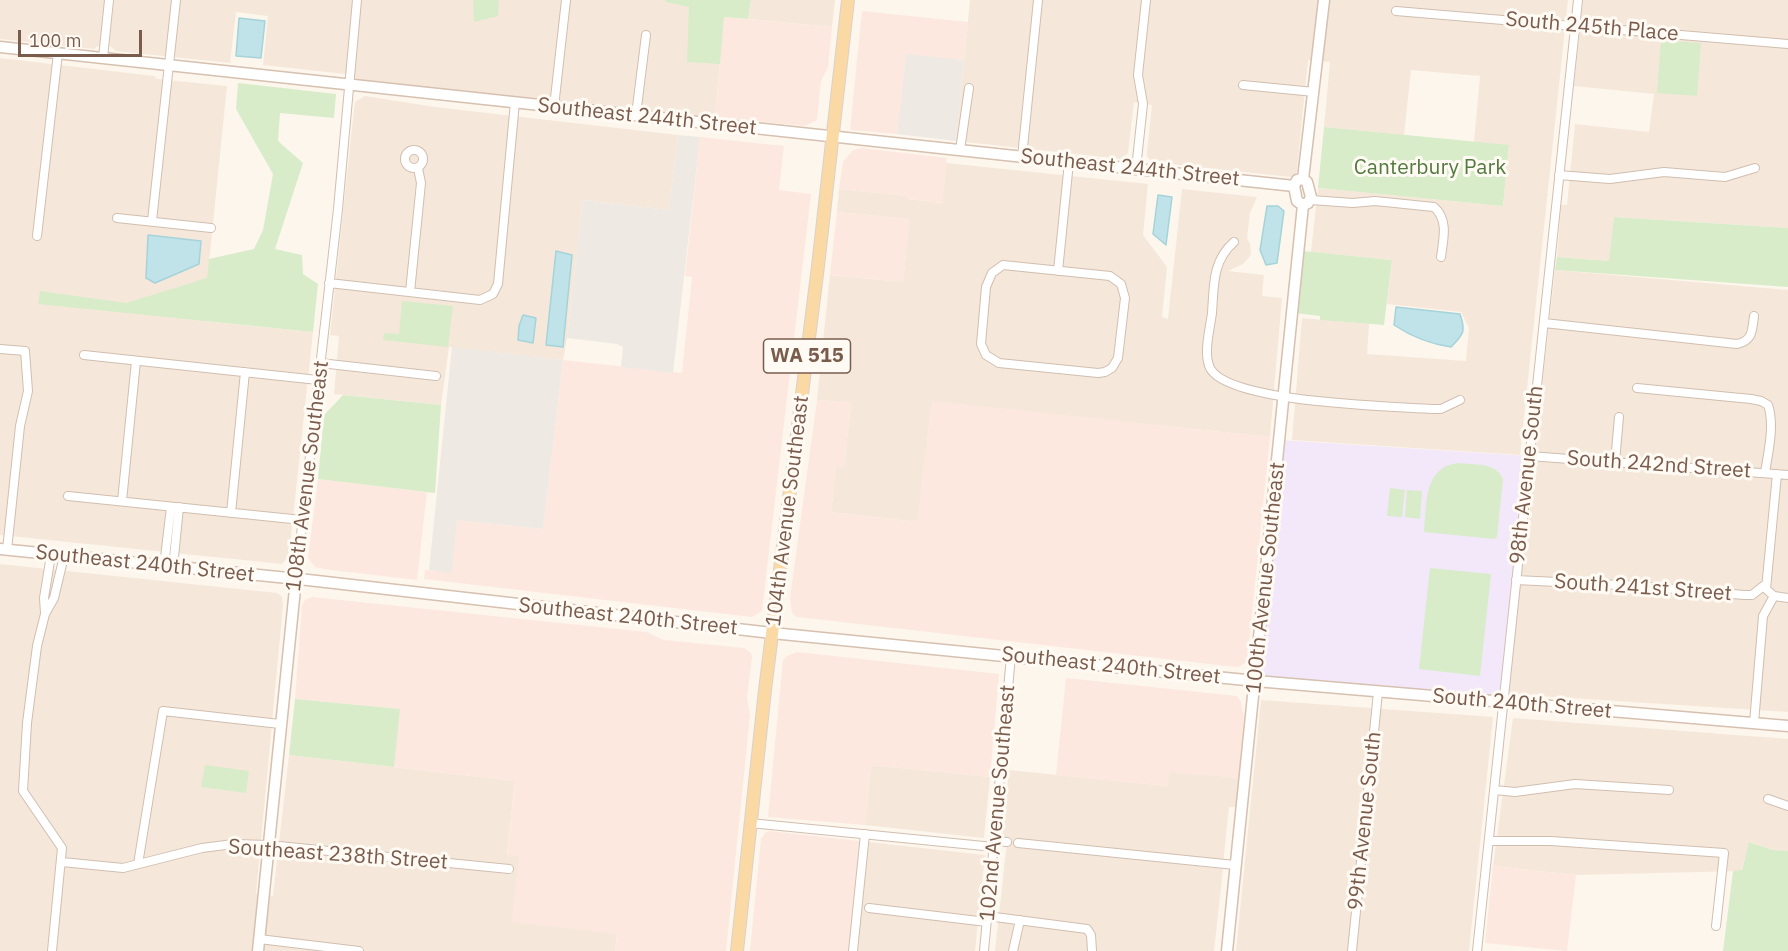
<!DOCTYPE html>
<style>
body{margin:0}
#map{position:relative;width:1788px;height:951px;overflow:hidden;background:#fdf6ec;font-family:"IBM Plex Sans",sans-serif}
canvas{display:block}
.scale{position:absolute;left:18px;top:30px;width:124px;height:27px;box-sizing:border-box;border:3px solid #7a5c4d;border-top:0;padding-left:8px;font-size:18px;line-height:21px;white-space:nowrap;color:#7a5c4d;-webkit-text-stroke:4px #fffaf3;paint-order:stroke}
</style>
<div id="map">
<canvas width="1788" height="951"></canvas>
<div class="scale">100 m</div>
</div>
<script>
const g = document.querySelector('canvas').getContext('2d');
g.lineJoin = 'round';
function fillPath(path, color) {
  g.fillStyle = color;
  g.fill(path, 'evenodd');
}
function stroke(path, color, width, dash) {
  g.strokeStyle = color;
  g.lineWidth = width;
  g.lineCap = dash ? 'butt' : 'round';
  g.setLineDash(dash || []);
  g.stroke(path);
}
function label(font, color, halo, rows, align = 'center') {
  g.font = font + ' "IBM Plex Sans",sans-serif';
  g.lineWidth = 6;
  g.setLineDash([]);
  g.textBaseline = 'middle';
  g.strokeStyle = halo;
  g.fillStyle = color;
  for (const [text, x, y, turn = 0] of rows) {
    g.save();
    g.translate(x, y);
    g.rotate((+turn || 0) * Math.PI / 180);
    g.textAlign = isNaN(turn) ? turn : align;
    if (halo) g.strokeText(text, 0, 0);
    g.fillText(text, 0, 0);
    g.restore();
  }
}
const residential = new Path2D(`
 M0,0H106L102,43L94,49L0,39Z
 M114,0H703L724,17L715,117L357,80L354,75L263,65L268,16L236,12L230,63L116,51L109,45Z
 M751,0H835L832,27L748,19Z
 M970,0H1568L1520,455L1292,440L1302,318L1369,324L1367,354L1466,361L1469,328L1461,312L1387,304L1392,260L1311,252L1318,188L1503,206L1509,146L1474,142L1480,76L1411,70L1404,135L1324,127L1330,62L1308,60L1297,170L1295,176L1290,177L1152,162L1147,156V152L1152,105L1134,102L1128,153L1121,159L956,141Z
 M1583,0H1788V228L1614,217L1610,261L1557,257L1561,205H1567L1575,124L1649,132L1654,94L1574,86Z
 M0,58L154,76L157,79L227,86L203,321L313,332L289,555L282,564L0,535Z
 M365,96L435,107L678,135L669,210L583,200L567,338L563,360L449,347L441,405L334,394L339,336L330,335L354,109L355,102Z
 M946,163L1148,184L1143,235L1167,267L1162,317L1168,319L1182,189L1257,197L1250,213L1247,238L1250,244L1251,255L1243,264L1228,271L1264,275L1262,296L1282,298L1270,437L932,402L918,522L831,512L836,466L844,467L851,403L817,400L830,275L903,282L909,219L837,212L839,189L908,196V199L942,203Z
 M1555,270L1788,290V712L1508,694Z
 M0,564L277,593L282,597L283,605L256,894L273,896L289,755L515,781L507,854L519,856L617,934L615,951H0Z
 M1261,700L1493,717L1469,951H1236Z
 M1513,718L1788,739V851L1773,850L1750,842L1741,871L1576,875L1493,866Z
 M871,765L990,777L984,838L865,825Z
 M1009,770L1167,786L1169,771L1239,778L1236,807H1229L1223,864L1153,857V861L1223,869L1214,951H995L1007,842L1002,841Z
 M868,842L985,855L975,951H858Z`);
const commercial = new Path2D(`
 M862,11L968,22L964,60L906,55L897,134L850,130Z
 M724,17L832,27L828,67L821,81L817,120L805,126L715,117Z
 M700,137L784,146L779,190L811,194L762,611L752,617L424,579L425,570L452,572L457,520L543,529L563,360L682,373L692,277L685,276Z
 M861,148L947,158L942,203L908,199L907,196L839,189L843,162L853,150Z
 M837,212L910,219L903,282L830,275Z
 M817,400L851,403L844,467L836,466L831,512L917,522L932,401L1270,437L1247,662L1238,667L1227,666L797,617L792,613L790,598Z
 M318,479L427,492L417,580L323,569L315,567L311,562L308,558Z
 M312,597L646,632L664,640L744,648L751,653L752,657L747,697L750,715L726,951H615L617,934L512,922L519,856L507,855L515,781L394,767L399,709L295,699L302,605L305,600Z
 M797,652L999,674L990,777L871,765L865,825L768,817L783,660L787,656Z
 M1066,678L1237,696L1241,702L1244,719L1239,778L1169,772L1168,786L1056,775Z
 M769,831L868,842L858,951H750L761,839L765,833Z
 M1493,866L1576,875L1567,951L1485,943Z`);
const industrial = new Path2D(`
 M906,54L964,60L956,141L897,134Z
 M678,135L700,137L673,373L621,367L623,347L617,344L567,338L583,200L669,210Z
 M452,347L563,360L543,529L457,520L452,573L429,570Z`);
const education = new Path2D(`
 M1280,440L1529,456L1503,703L1256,681Z`);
const green = new Path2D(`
 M473,0H499L498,16L474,22Z
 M665,0H751L748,19L724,17L720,64L687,62L689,7L666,2Z
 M1661,40L1701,43L1697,96L1657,93Z
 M238,83L336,94L334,118L280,113L278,141L303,163L275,249L302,255L303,274L318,284L313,332L38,304L40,291L126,303L207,278L209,259L254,249L263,230L273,174L236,109Z
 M1324,127L1509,145L1503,206L1318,188Z
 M1614,217L1788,228V287L1555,270L1557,257L1609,261Z
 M1303,251L1392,260L1384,325L1320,320V316L1295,313Z
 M402,301L453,306L448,347L383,340L384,333L399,334Z
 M343,395L441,405L435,493L318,479L324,415Z
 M1458,463C1474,465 1496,462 1503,479L1497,537L1494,539L1424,532C1427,505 1423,467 1458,463Z
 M1390,488L1405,490L1402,517L1387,516Z
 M1407,490L1422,491L1420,519L1405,517Z
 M1430,568L1491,574L1480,676L1419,669Z
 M295,699L400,709L394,767L289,755Z
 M205,765L249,771L246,793L201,787Z
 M1749,842L1773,850L1788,851V951H1723L1733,871L1742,870Z`);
const water = new Path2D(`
 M239,18L265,21L261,58L236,56Z
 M1158,195L1172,197L1166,245L1153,234Z
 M1267,206H1278L1284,211L1277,263L1266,265L1260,250Z
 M148,235L201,241L199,264L155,283L146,278Z
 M556,251L572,255L563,347L546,345Z
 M1396,307L1460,314C1466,331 1464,334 1451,347C1430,344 1412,337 1394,325Z
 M523,315L536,318L533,343L518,340L519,326Z`);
const street = new Path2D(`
 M1396,11L1788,44
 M103,58L109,0
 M1243,85L1314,92
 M554,107L566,0
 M636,115L646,35
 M405 159a9 9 0 1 1 18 0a9 9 0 1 1-18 0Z
 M960,150L969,88
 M1022,157L1038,0
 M1136,169L1143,104L1138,75L1146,0
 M1559,175L1610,179L1664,172L1725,177L1755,168
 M1311,200L1353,203L1375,201L1434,207C1449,220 1443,240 1441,257
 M117,218L211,228
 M152,221L176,0
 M37,236L58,53
 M1234,242C1212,261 1214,286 1212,313C1210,329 1203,353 1210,368C1228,403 1392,406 1432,409H1441L1460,400
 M1003,265L1110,276L1121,284L1125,298L1118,358L1112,368L1105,372L1098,373L999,363L986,355L981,344L986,287L992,273Z
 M1058,271L1069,162
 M329,283L480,300L493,294L498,284L515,102
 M410,292L421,183L418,168
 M1544,323L1737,344C1753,341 1752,330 1754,316
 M0,349L25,351L28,391L20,426L7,550
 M84,355L318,380
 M320,363L436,376
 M1637,388L1751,399L1761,401L1768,405C1775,426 1768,452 1765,473
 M1529,456L1788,475
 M1615,462L1619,417
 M1777,474L1766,589L1774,596L1788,598
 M68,496L302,520
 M122,501L136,361
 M231,513L245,372
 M164,566L171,507
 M173,567L179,507
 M296,579L338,209L357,0
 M1516,580L1640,586L1744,595H1752L1766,584
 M45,613L44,598L51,555
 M1754,723L1763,616L1774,596
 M1495,790L1515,792L1575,784L1669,790
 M1768,799L1788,806
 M750,823L994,847
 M995,841L1007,842
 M1489,841H1551L1724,853L1716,926
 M1018,843L1235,865
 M62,862L123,868L202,848L233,844L269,845L509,869
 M138,864L163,711L280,724
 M869,908L987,922
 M987,916L1087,929L1091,935L1092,951
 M259,939L359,951
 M52,951L62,848L23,791L27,723L37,646L45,614L54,598L64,556
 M853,951L865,834
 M984,951L1011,656
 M1013,951L1020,920
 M1352,951L1378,692
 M1477,951L1578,0`);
const secondary = new Path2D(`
 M0,47L1294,186
 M1303,179L1324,0
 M1303,179L1307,182L1311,197L1308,203L1303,205L1297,201L1294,186L1297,180Z
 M0,549L308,580L772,633L1256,681L1788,726
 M258,951L296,579
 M1227,951L1303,205`);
const primary = new Path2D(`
 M737,951L765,690L818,266L848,0`);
const shields = [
 [807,356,87]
];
const shieldNames = [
 ["WA 515",807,356]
];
const streetNames = [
 ["South 245th Place",1592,27,5],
 ["Southeast 244th Street",647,117,6],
 ["Southeast 244th Street",1130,168,6],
 ["South 242nd Street",1659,465,4],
 ["98th Avenue South",1527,475,-84],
 ["108th Avenue Southeast",308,476,-83],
 ["104th Avenue Southeast",788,511,-83],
 ["Southeast 240th Street",145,564,6],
 ["100th Avenue Southeast",1266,578,-84],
 ["South 241st Street",1643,588,4],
 ["Southeast 240th Street",628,617,6],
 ["Southeast 240th Street",1111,666,6],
 ["South 240th Street",1522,704,5],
 ["102nd Avenue Southeast",998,803,-85],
 ["99th Avenue South",1365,821,-84],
 ["Southeast 238th Street",338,855,4]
];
const parkNames = [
 ["Canterbury Park",1430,168]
];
fillPath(residential, '#f5e8da');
fillPath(commercial, '#fde8e0');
fillPath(industrial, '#efe9e4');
fillPath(education, '#f3e8fa');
fillPath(green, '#d8ecc9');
fillPath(water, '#bfe3e8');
stroke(water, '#a5d3da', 1.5);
stroke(street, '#d1beb0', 10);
stroke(secondary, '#d6c0b0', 13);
stroke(primary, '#dad1cd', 14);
stroke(street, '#fff', 8);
stroke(secondary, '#fff', 10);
stroke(primary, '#fbd9a5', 12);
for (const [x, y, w] of shields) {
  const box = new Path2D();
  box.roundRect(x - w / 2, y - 17, w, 34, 4.5);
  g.fillStyle = '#fffaf3';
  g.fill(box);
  stroke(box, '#7a5c4d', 1.5);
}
label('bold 20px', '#7a5c4d', null, shieldNames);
label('21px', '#7a5c4d', '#fffaf3', streetNames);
label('21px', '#537a41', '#fffaf3', parkNames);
</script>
